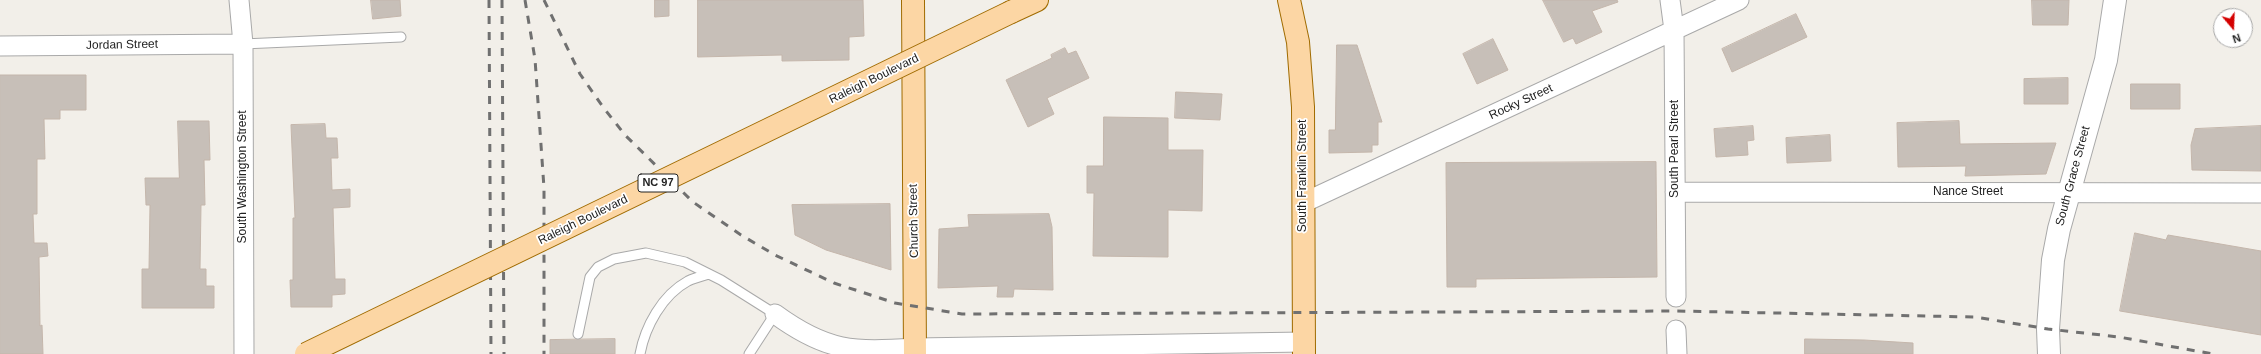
<!DOCTYPE html>
<style>
body{margin:0}
#map{position:relative;width:2261px;height:354px;overflow:hidden;background:#f2efe9;font-family:Arial,sans-serif}
canvas{display:block}
.north{position:absolute;left:2213px;top:8px;width:40px;height:40px;box-sizing:border-box;background:#fff;border:1px solid #a7a7a7;border-radius:50%;rotate:161deg;font-size:11px;font-weight:700;line-height:16px;text-align:center;color:#222}
.north::after{content:'';display:block;margin:auto;width:14px;height:18px;background:#d40000;clip-path:polygon(50% 0,100% 100%,50% 72%,0 100%)}
</style>
<div id="map">
<canvas width="2261" height="354"></canvas>
<div class="north">N</div>
</div>
<script>
const g = document.querySelector('canvas').getContext('2d');
g.lineJoin = 'round';
function fillPath(path, color) {
  g.fillStyle = color;
  g.fill(path, 'evenodd');
}
function stroke(path, color, width, dash) {
  g.strokeStyle = color;
  g.lineWidth = width;
  g.lineCap = dash ? 'butt' : 'round';
  g.setLineDash(dash || []);
  g.stroke(path);
}
function label(font, color, halo, rows, align = 'center') {
  g.font = font + ' Arial,sans-serif';
  g.lineWidth = 3.5;
  g.setLineDash([]);
  g.textBaseline = 'middle';
  g.strokeStyle = halo;
  g.fillStyle = color;
  for (const [text, x, y, turn = 0] of rows) {
    g.save();
    g.translate(x, y);
    g.rotate((+turn || 0) * Math.PI / 180);
    g.textAlign = isNaN(turn) ? turn : align;
    if (halo) g.strokeText(text, 0, 0);
    g.fillText(text, 0, 0);
    g.restore();
  }
}
const building = new Path2D(`
 M371,0H400L401,16L373,19Z
 M655,0H669V16L655,17Z
 M698,0H863L864,36L849,37V60L782,61V55L698,57Z
 M1543,0H1617L1618,2L1592,11L1602,32L1576,44L1573,38L1564,42Z
 M2032,0H2069L2068,25H2033Z
 M1796,14L1807,37L1732,72L1722,49Z
 M1493,39L1508,70L1477,84L1463,54Z
 M1337,45H1357L1382,122H1378V145H1372V152L1329,153V130H1335Z
 M1065,48L1068,54L1076,51L1089,78L1047,98L1054,114L1028,127L1006,80L1052,58L1051,55Z
 M0,75H86V110H60V119H44L45,159H37V214H33L34,243H47L48,256L39,257L40,326L42,325L43,354H0Z
 M2068,78V104H2024V79Z
 M2131,84H2180V109H2131Z
 M1176,92L1222,94L1220,120L1175,118Z
 M1104,117L1168,118V150H1203L1202,211L1168,210V257L1093,256L1094,193H1087V166H1103Z
 M178,121H209L210,160H204L205,205H201L200,269H206V286H214V308H142V269H149L150,205H146L145,178H179Z
 M1959,121L1960,144L2056,143L2046,174L1965,176L1966,166L1898,167L1897,123Z
 M325,124L326,138H337L338,158H331L332,190L350,189V207L333,208L335,279H345V294L332,295V307H291L290,280H293V218H295L291,125Z
 M1753,126L1754,140L1747,141L1748,155L1716,157L1714,129Z
 M2261,126V171L2192,170L2191,145L2195,129Z
 M1830,135L1831,161L1787,163L1786,138Z
 M1656,162L1657,277L1476,279V287H1447L1446,163Z
 M890,204L891,270L826,250L795,235L792,205Z
 M1049,214L1052,227L1053,290L1014,289L1013,297H997L998,286L938,288L939,229L969,227L968,215Z
 M2135,233L2166,240L2168,235L2261,251V335L2120,311Z
 M615,339V354H550V340Z
 M1805,339L1864,340L1913,343V354H1805Z`);
const service = new Path2D(`
 M243,44L401,37
 M578,334L590,277L598,267L614,259L646,253L685,262L721,280L775,314L749,354
 M640,354C645,327 662,295 688,281C694,278 702,276 709,274`);
const minor = new Path2D(`
 M239,0L243,44L244,354
 M1670,0L1674,30L1676,297
 M0,46L243,44
 M1675,192L2261,193
 M1303,203L1739,0
 M775,314C827,352 853,352 915,348L1304,342
 M1676,330L1677,354`);
const tertiary = new Path2D(`
 M2049,354L2048,329L2053,260L2059,229L2106,60L2115,0`);
const primary = new Path2D(`
 M913,0L915,354
 M1289,0L1298,42L1303,107L1304,354
 M1011,12L1037,0`);
const rail = new Path2D(`
 M489,0L491,354
 M502,0L504,354
 M525,0L535,59L544,188V354
 M544,0L580,74L603,107L625,135L693,202L741,235L775,255L834,283L895,303L962,314L1676,311L1975,317L2048,329L2119,337L2213,354`);
const primaryBridge = new Path2D(`
 M306,354L1011,12`);
const shields = [
 [658,183,40]
];
const shieldNames = [
 ["NC 97",658,183]
];
const streetNames = [
 ["Jordan Street",122,45,-1],
 ["Raleigh Boulevard",874,79,-26],
 ["Rocky Street",1521,102,-25],
 ["South Pearl Street",1675,149,-90],
 ["South Franklin Street",1303,176,-90],
 ["South Grace Street",2073,176,-75],
 ["South Washington Street",243,177,-90],
 ["Nance Street",1968,192],
 ["Raleigh Boulevard",583,220,-26],
 ["Church Street",914,221,-91]
];
fillPath(building, '#c7bfb8');
stroke(building, '#c4b6ab', 1);
stroke(service, '#a9a9a9', 11);
stroke(minor, '#a9a9a9', 21);
stroke(tertiary, '#a9a9a9', 24);
stroke(primary, '#a06b00', 24);
stroke(service, '#fff', 9);
stroke(minor, '#fff', 19);
stroke(tertiary, '#fff', 22);
stroke(primary, '#fcd6a4', 22);
stroke(rail, '#707070', 3, [8, 8]);
stroke(primaryBridge, '#a06b00', 24, []);
stroke(primaryBridge, '#fcd6a4', 22);
for (const [x, y, w] of shields) {
  const box = new Path2D();
  box.roundRect(x - w / 2, y - 9, w, 18, 3);
  g.fillStyle = '#fff';
  g.fill(box);
  stroke(box, '#222', 1);
}
label('bold 11px', '#222', null, shieldNames);
label('12px', '#222', '#fff', streetNames);
</script>
